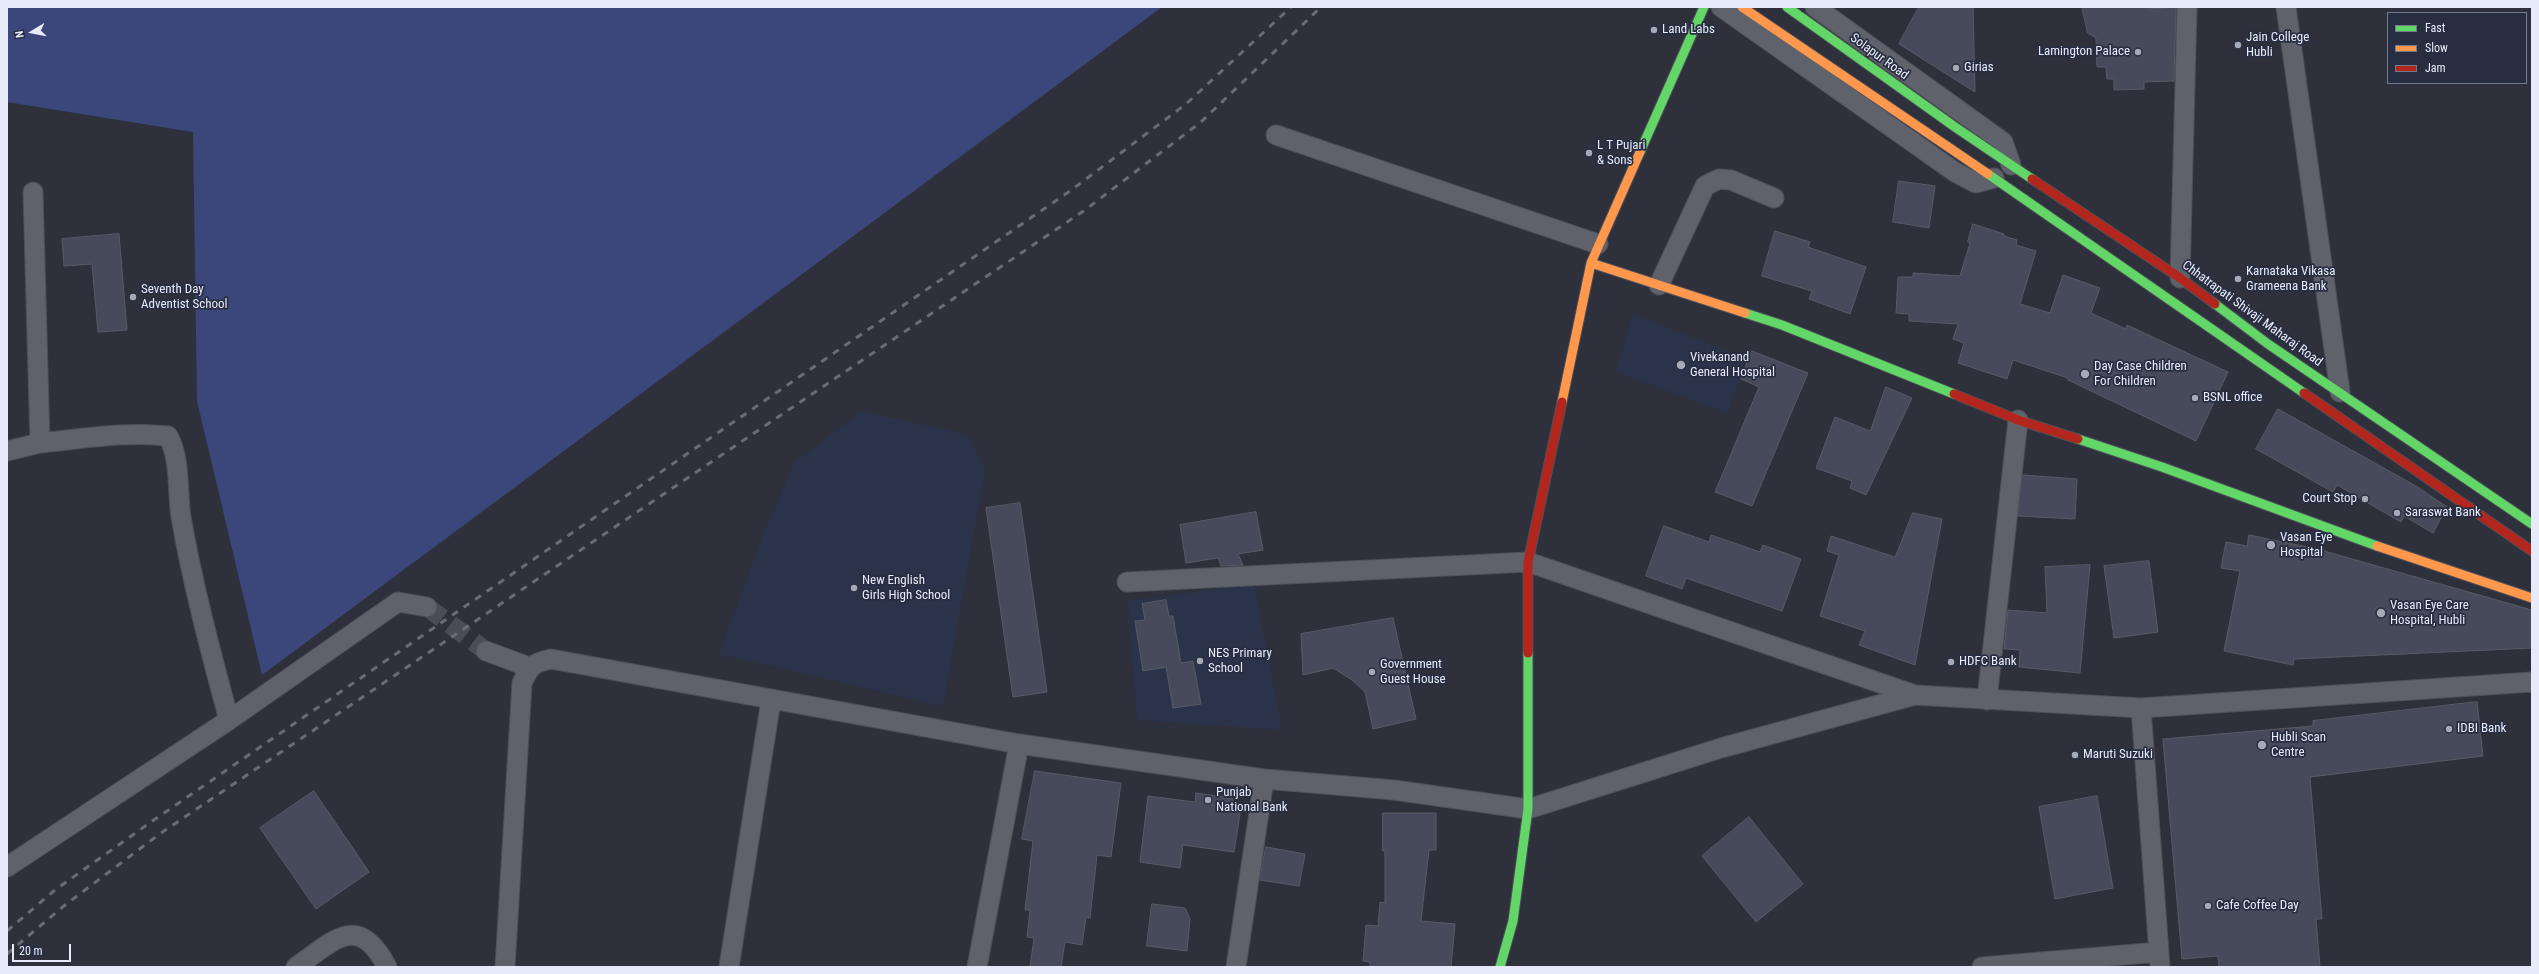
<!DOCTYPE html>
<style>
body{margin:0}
#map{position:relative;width:2539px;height:974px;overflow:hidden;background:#2e313b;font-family:"Roboto Condensed",sans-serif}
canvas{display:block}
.frame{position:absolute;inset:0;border:8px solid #e7ebf9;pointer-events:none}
.legend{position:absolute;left:2387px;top:12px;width:140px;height:72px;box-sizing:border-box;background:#282e41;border:1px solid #747a8b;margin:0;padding:5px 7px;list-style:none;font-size:12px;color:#e7ebf9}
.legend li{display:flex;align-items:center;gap:8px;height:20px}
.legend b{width:20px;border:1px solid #747a8b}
.north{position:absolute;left:12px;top:12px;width:40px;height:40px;-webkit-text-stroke:3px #282e41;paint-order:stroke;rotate:260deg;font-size:11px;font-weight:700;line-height:16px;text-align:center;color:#e7ebf9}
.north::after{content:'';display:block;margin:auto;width:14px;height:18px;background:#e7ebf9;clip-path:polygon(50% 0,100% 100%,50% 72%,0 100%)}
.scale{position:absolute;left:12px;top:944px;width:59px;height:18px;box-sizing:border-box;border:2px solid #e7ebf9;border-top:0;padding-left:5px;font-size:12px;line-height:14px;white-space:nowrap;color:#e7ebf9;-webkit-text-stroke:3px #282e41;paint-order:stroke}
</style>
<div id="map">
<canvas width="2539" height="974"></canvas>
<div class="frame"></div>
<ul class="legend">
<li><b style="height:5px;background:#63d668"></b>Fast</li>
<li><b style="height:5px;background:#ff974d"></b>Slow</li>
<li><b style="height:5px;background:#b3261e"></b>Jam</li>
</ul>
<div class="north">N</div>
<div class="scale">20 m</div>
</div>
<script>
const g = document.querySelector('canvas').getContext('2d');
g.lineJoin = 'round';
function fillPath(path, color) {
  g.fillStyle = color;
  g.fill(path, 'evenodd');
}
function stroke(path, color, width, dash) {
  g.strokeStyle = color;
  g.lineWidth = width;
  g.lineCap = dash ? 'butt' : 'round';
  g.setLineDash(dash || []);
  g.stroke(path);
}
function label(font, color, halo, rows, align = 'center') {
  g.font = font + ' "Roboto Condensed",sans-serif';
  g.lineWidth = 3.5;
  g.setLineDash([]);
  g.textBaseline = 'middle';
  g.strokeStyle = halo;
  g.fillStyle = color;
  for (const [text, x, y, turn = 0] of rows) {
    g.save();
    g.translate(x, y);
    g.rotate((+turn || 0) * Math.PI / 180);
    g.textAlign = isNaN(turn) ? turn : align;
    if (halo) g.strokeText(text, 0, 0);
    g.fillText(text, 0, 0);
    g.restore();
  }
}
const built = new Path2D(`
 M1633,314L1746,358L1728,413L1615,372Z
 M862,411L969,435L985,470L943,706L719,654L768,522L795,462Z
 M1254,584L1282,730L1137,720L1128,601Z`);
const green = new Path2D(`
 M7,7H1162L262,675L197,401L193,132L7,102Z`);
const building = new Path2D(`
 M1919,7H1973L1975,92L1899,44Z
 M2082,7H2147L2148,9L2176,7L2174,81L2144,82V89L2114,90V79H2107L2106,67H2097L2096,38L2088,33Z
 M1899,181L1935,186L1929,228L1893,222Z
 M1973,224L2004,234V236L2017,240L2016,245L2036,251L2020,304L2050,313L2063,275L2100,288L2091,313L2126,329L2127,325L2228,372L2196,441L2068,380V378L2013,360L2007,379L1958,363L1964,343L1953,339L1958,324L1909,321V314L1896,313L1898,277H1913V273L1960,276L1970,243L1968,242Z
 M1775,231L1810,242L1808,247L1866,267L1850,314L1809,299L1812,291L1762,276Z
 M119,234L127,330L98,332L92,264L64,266L62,239Z
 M1752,351L1808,373L1752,506L1715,492L1759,387L1741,379Z
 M1886,387L1912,398L1866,495L1850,488L1852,481L1816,468L1835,417L1870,431Z
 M2278,409L2416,486L2447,507L2433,533L2404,516L2401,522L2337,485L2333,492L2256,449Z
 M2023,475L2077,479L2075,519L2018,516Z
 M1020,503L1047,692L1013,697L986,508Z
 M1256,512L1263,550L1238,554L1243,565L1221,566L1218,558L1186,563L1180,525Z
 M1913,513L1942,519L1915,665L1859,645L1865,631L1820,616L1839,555L1827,551L1831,536L1895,557Z
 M1664,526L1709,542L1711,535L1760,552L1763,545L1801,559L1782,611L1686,578L1682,589L1646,576Z
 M2249,535L2317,549L2532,610V648L2294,659L2293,665L2224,651L2240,571L2221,568L2226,542L2247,546Z
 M2149,561L2158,632L2114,638L2104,566Z
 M2090,565L2080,673L2019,667L2020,650L2004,649L2008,610L2047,613L2045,567Z
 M1166,600L1169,616H1173L1181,663L1193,661L1201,704L1173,708L1166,667L1143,671L1135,621L1145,620L1142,604Z
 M1393,618L1416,719L1373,729L1365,692L1352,680L1333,668L1303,675L1301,634Z
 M2477,702L2483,756L2310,777L2322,919H2316L2320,967H2219L2218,956L2182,959L2163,739L2313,726V721Z
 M1035,771L1121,783L1111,857L1097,855L1090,918L1086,917L1082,945L1065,942L1061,967H1030L1034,938L1027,937L1030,910H1025L1033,841L1022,839Z
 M314,791L369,872L316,909L260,828Z
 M1196,793L1232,798L1240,814L1234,852L1183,845L1180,868L1140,862L1148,796L1195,802Z
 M2097,796L2113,888L2055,899L2039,807Z
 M1383,813H1436V850H1429L1421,921L1455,924L1451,967H1370V962L1363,961L1366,925L1378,926L1380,902L1385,903V851H1383Z
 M1749,817L1803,884L1756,922L1702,856Z
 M1266,847L1305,854L1299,886L1260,880Z
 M1152,904L1185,908L1190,919L1187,951L1147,946Z`);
const streetTunnel = new Path2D(`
 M427,607L486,651`);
const street = new Path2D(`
 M1721,7L1955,172L1976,183L1994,178
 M1815,7L2003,142L2011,165
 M2286,7L2340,392
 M1276,135L1598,244
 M2180,278L2187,7
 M1659,285L1705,186L1719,179L1731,180L1774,198
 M40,443C81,439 126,431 168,436C181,459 177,492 181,517C193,586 211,653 229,720
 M7,451L40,443L33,192
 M1127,582L1528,562L1915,695L2141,708L2532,682
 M486,651L529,667
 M1987,700L2018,420
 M2141,708L2160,967
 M7,867L229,720L398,602L427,607
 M296,967C334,941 358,911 387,967
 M505,967L522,683C530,666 532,663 551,659L1019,744
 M729,967L771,700
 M977,967L1019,744L1264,779L1394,790L1528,809L1721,748L1915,695
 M1236,967L1264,779
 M1982,967L2159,952`);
const fast = new Path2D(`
 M1787,7L1955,127L2032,179
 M1640,152L1704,7
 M1988,174L2304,393
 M2215,304L2268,344L2532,524
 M1745,313L1782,325L1954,394
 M2078,439L2162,467L2377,546
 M1500,967L1513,921L1528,809V653`);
const slow = new Path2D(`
 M1742,7L1988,174
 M1591,263L1745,313
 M1562,402L1591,263L1640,152
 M2377,546L2532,598`);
const jam = new Path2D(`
 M2032,179L2180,278L2215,304
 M2304,393L2532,551
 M1954,394L2018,420L2078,439
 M1528,653V562L1562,402`);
const rail = new Path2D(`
 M7,931L55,890L151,822L1070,191L1186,104L1291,7
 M7,954L65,905L161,833L1085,210L1201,122L1321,7`);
const markers = [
 [1654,30,4,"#a6aab6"],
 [2238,45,4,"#a6aab6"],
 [2138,52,4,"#a6aab6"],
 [1956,68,4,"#a6aab6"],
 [1589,153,4,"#a6aab6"],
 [2238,279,4,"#a6aab6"],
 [133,297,4,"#a6aab6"],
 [1681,365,5,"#a6aab6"],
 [2085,374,5,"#a6aab6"],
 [2195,398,4,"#a6aab6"],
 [2365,499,4,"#a6aab6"],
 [2397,513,4,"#a6aab6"],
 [2271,545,5,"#a6aab6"],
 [854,588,4,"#a6aab6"],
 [2381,613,5,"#a6aab6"],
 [1200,661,4,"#a6aab6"],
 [1951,662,4,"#a6aab6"],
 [1372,672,4,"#a6aab6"],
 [2449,729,4,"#a6aab6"],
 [2262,745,5,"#a6aab6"],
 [2075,755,4,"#a6aab6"],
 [1208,800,4,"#a6aab6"],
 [2208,906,4,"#a6aab6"]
];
const poiNames = [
 ["Land Labs",1662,30],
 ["Jain College",2246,38],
 ["Hubli",2246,53],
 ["Lamington Palace",2130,52,"right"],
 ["Girias",1964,68],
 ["L T Pujari",1597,146],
 ["& Sons",1597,161],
 ["Karnataka Vikasa",2246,272],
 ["Grameena Bank",2246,287],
 ["Seventh Day",141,290],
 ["Adventist School",141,305],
 ["Vivekanand",1690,358],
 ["General Hospital",1690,373],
 ["Day Case Children",2094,367],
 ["For Children",2094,382],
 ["BSNL office",2203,398],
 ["Court Stop",2357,499,"right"],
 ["Saraswat Bank",2405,513],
 ["Vasan Eye",2280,538],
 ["Hospital",2280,553],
 ["New English",862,581],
 ["Girls High School",862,596],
 ["Vasan Eye Care",2390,606],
 ["Hospital, Hubli",2390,621],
 ["NES Primary",1208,654],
 ["School",1208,669],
 ["HDFC Bank",1959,662],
 ["Government",1380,665],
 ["Guest House",1380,680],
 ["IDBI Bank",2457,729],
 ["Hubli Scan",2271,738],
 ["Centre",2271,753],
 ["Maruti Suzuki",2083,755],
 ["Punjab",1216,793],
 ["National Bank",1216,808],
 ["Cafe Coffee Day",2216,906]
];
const streetNames = [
 ["Solapur Road",1879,57,36],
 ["Chhatrapati Shivaji Maharaj Road",2252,314,36]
];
fillPath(built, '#2b334a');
fillPath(green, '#3b477a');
fillPath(building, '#464a5b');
stroke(building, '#585b64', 1);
stroke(streetTunnel, '#4a4d58', 19, [19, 10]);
stroke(street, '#4d5059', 21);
stroke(fast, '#4d5059', 11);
stroke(slow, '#4d5059', 11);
stroke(jam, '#4d5059', 11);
stroke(street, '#5f626a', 19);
stroke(fast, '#63d668', 9);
stroke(slow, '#ff974d', 9);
stroke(jam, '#b3261e', 9);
stroke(rail, '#6a6c74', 3, [7, 7]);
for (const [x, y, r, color] of markers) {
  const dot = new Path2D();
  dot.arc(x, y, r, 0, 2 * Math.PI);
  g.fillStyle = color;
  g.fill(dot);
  stroke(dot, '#282e41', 1.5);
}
label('13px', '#e7ebf9', '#282e41', poiNames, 'left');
label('13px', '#e7ebf9', '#282e41', streetNames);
</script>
